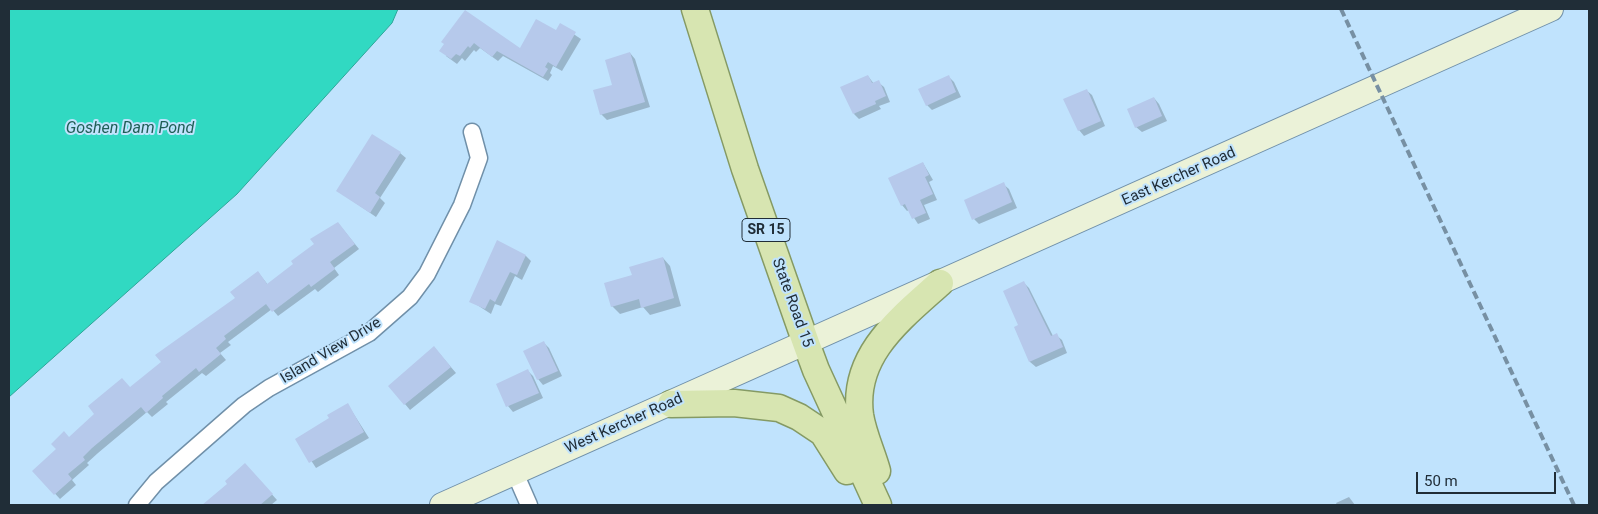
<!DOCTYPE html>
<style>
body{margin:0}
#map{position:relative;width:1598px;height:514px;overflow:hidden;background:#c0e3fd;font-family:Roboto,sans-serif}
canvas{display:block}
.frame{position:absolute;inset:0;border:10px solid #202d37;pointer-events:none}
.scale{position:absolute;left:1416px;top:472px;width:140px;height:22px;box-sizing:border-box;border:2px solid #202d37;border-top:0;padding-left:6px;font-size:15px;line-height:18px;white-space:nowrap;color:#202d37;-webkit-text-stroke:4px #c0e3fd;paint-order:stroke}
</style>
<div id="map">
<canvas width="1598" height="514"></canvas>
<div class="frame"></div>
<div class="scale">50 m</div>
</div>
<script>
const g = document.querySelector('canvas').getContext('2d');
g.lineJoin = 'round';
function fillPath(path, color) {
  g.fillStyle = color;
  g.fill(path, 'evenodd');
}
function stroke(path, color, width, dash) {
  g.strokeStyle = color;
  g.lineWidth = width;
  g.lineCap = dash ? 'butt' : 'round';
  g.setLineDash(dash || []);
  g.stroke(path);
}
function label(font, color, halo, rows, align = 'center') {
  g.font = font + ' Roboto,sans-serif';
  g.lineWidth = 4;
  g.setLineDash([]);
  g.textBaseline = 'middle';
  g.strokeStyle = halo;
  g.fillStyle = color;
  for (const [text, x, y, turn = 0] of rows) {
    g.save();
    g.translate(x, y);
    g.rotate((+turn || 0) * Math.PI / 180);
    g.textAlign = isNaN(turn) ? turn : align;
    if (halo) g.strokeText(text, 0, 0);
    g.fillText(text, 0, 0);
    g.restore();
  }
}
const water = new Path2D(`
 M9,9H398L392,23L237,194L9,397Z`);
const shadow = new Path2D(`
 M466,12L520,50L556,32L560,25L581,39L562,71L553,66L550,73L552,75L548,81L503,56L498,61L480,48L476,52L474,50L465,61L462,58L457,64L446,56Z
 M630,53L635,59L650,107L607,120L601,114Z
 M868,76L874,84L878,82L884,87L890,102L879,106L881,109L859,119L854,114Z
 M949,77L954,82L961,97L932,110L927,105Z
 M1086,90L1092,95L1105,126L1084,136L1079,130Z
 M1154,98L1159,104L1167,121L1142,132L1136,127Z
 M400,153L406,158L380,198L385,203L376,217L338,191Z
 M923,163L933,180L929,182L937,200L924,205L930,219L918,224L909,210L907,211L902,205Z
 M1003,184L1009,189L1017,208L979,224L974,219Z
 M338,223L359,249L334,268L339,275L318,292L315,289L278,316L272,309L228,342L231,345L220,353L226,360L206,376L202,373L166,402L168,404L152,417L147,412L98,453L87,463L89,465L72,480L76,485L60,499L34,471L237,298L258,272L268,285L295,264Z
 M497,242L526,256L531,261L522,280L515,276L501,306L495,304L491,314L471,301Z
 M663,258L670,266L681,306L650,315L643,307L620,314L612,306L633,276Z
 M1024,283L1029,288L1053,336L1056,335L1062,340L1067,353L1036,367L1030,362L1015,328L1020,326Z
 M544,343L549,348L562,376L543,385L538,379Z
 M434,347L456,373L410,410L390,386Z
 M528,371L533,376L543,398L513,412L508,406Z
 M348,405L369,438L316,468L297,439L331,419Z
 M250,470L277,500L271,505H204L229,484Z
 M1349,497L1355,505H1337L1336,503Z`);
const building = new Path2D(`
 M465,10L520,48L536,19L556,30L560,23L576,32L556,67L548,62L545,67L548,69L543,77L497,51L492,57L474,43L470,48L468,46L460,56L456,54L451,59L439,51L444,44L441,42Z
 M630,52L645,102L600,115L593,90L612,85L605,60Z
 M868,75L872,83L879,80L886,96L875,101L876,104L853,114L840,87Z
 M949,75L956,92L926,106L918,89Z
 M1087,89L1101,121L1078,131L1063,99Z
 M1154,97L1162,116L1135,128L1127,109Z
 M372,134L401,152L375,193L380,197L370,213L336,191Z
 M923,162L929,175L925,177L933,194L920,200L926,213L912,219L905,204L901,206L888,178Z
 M1004,182L1012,202L972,220L964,200Z
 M338,222L355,244L330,262L335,269L311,287L309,284L272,312L266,304L224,336L226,339L216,348L221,354L199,372L196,368L162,396L163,398L146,413L141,407L92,448L83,457L85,460L68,474L72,479L54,495L32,471L56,449L51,444L64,431L69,437L94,414L88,406L122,378L130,387L161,362L155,355L235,298L230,292L258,271L267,284L293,264L291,261L314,244L310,239Z
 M497,240L526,255L517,275L510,272L495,302L490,299L485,309L469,302Z
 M663,257L674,298L641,308L639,299L611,307L604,283L632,275L629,267Z
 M1024,281L1051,336L1057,333L1063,347L1029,362L1014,327L1018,325L1003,291Z
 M544,341L558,371L537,380L523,351Z
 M434,346L451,367L404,405L388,386Z
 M528,369L539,393L506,407L496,384Z
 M348,403L364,432L309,463L295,439L329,418L327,415Z
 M245,463L273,494L260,505H202L227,484L225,481Z`);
const street = new Path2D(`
 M515,473L529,505
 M137,505L156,482L244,405L269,388L369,333L410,297L427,274L462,205L479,158L472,132`);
const secondary = new Path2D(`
 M442,505L1551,9`);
const primary = new Path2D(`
 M695,9L745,169L806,343L816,370L878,505
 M671,404L734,403L779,408L799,417L823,433L847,471
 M877,471C872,453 863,434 860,415C852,355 900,319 940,283`);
const rail = new Path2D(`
 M1341,9L1574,505`);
const shields = [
 [766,230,48]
];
const shieldNames = [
 ["SR 15",766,230]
];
const streetNames = [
 ["East Kercher Road",1179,177,-24],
 ["State Road 15",792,303,70],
 ["Island View Drive",331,351,-31],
 ["West Kercher Road",624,424,-24]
];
const waterNames = [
 ["Goshen Dam Pond",130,129]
];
fillPath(water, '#31d9c2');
stroke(water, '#2ca598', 1);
fillPath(shadow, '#0003');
fillPath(building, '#b6c9eb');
stroke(street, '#7090a9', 19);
stroke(secondary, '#7090a9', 26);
stroke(primary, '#859a64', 29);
stroke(street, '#fff', 16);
stroke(secondary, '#ebf2d8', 24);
stroke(primary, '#d7e5b1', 26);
stroke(rail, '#7790a3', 4, [8, 4]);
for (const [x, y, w] of shields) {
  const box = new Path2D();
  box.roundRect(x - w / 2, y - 11.5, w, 23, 4);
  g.fillStyle = '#c0e3fd';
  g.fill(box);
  stroke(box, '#202d37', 1);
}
label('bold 14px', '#202d37', null, shieldNames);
label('15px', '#202d37', '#c0e3fd', streetNames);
label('italic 16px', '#1f5e55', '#c0e3fd', waterNames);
</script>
